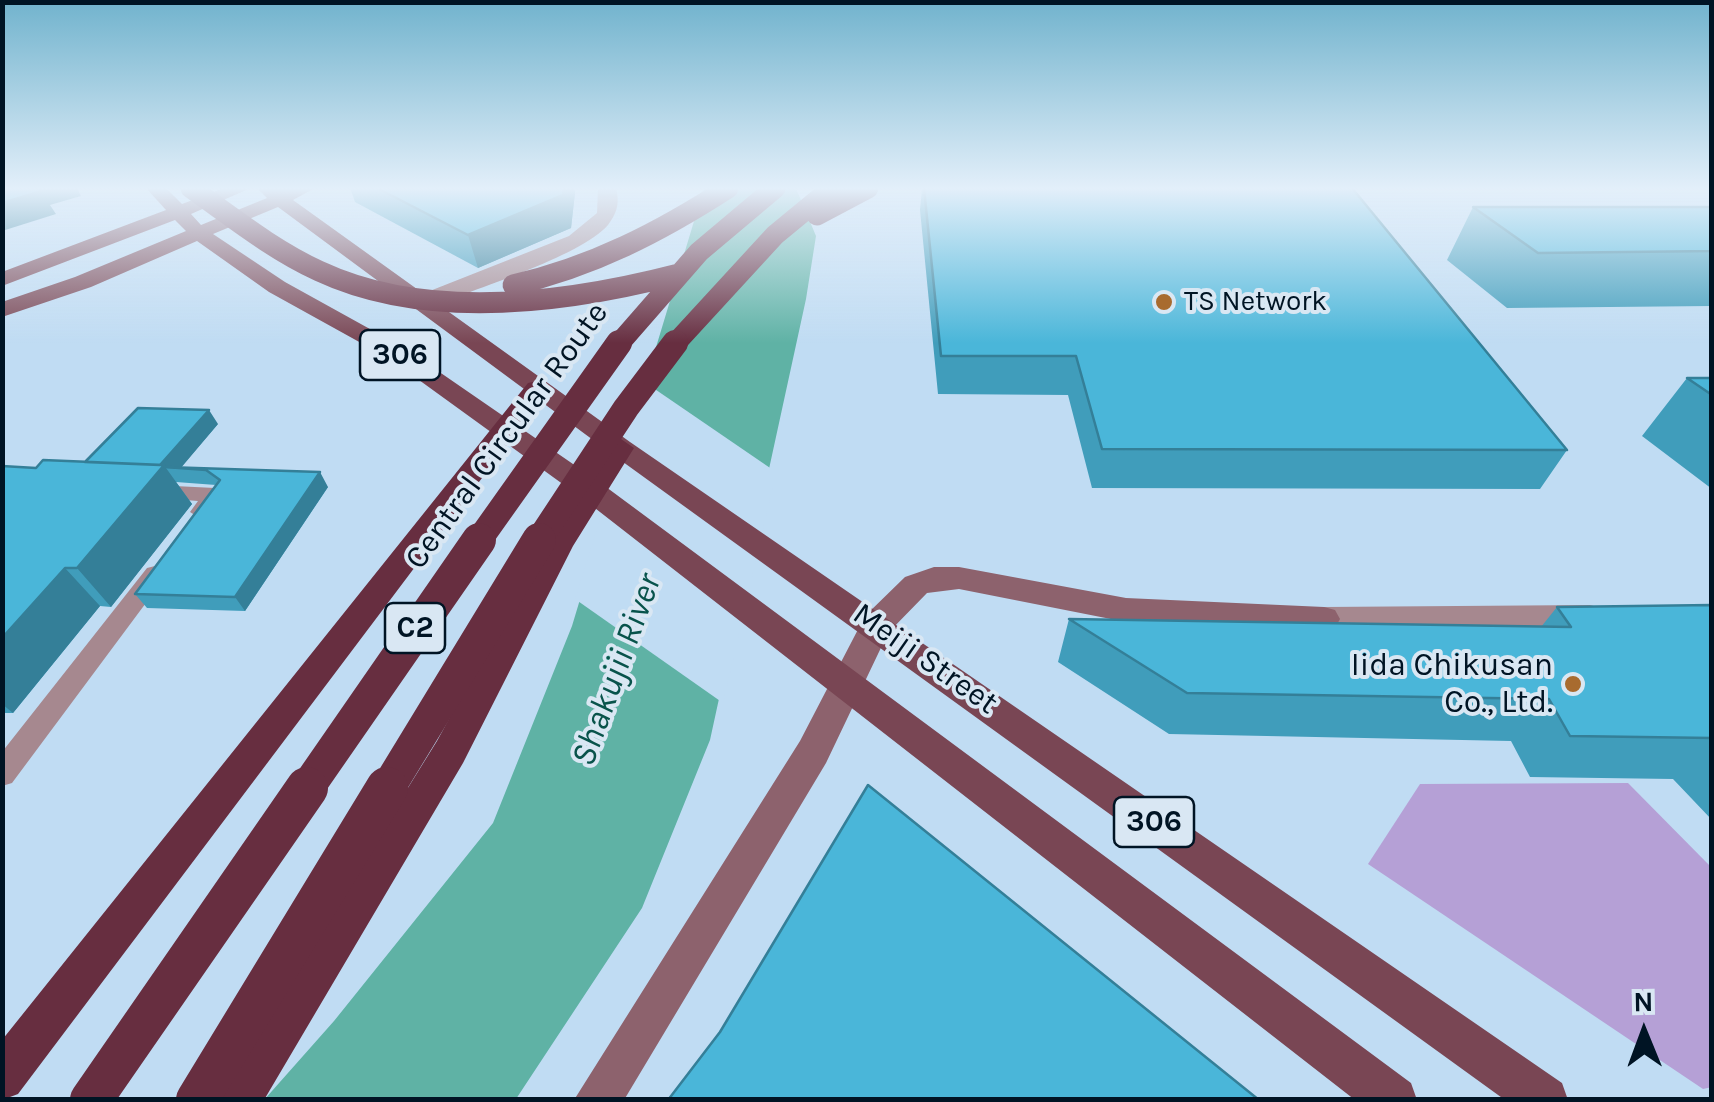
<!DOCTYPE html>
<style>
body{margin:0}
#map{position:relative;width:1714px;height:1102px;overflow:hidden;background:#c0dcf3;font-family:Karla,sans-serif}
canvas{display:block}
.frame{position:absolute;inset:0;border:5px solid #001424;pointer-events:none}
.north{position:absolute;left:1594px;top:982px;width:100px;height:100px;-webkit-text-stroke:8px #d9e7f3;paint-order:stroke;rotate:359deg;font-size:28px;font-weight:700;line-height:40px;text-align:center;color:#001424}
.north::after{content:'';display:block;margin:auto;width:35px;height:45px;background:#001424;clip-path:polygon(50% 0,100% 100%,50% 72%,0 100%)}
</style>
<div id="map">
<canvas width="1714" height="1102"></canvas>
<div class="frame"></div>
<div class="north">N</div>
</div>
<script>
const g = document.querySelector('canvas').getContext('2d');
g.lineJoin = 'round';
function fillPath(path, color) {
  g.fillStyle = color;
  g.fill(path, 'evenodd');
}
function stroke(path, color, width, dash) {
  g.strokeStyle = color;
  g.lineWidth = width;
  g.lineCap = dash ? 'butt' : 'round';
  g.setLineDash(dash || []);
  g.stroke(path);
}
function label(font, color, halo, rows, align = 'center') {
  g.font = font + ' Karla,sans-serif';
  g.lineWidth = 8;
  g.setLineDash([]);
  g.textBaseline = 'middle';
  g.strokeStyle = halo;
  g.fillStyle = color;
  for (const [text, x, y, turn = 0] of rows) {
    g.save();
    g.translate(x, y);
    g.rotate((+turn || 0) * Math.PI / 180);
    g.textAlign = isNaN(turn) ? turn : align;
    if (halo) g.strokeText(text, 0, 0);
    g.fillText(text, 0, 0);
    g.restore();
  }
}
const green = new Path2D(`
 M1628,783L1711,867L1712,1087L1703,1089L1368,864L1420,784Z`);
const water = new Path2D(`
 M704,188H796L816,236L806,299L710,740L642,908L516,1099L264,1100L334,1021L493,823L572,626Z`);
const pier = new Path2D(`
 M643,381L776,472L723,703L575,599Z`);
const lane = new Path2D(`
 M154,485L215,488L226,495L209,517L201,519L190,512L198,501L147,497L143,492Z
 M155,566L163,568L167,574L163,580L12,783L2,786V752L147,568Z`);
const street = new Path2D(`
 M598,188H616C620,203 617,213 608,225C580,257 471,290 428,308H412L409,303L412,298L569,236L597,213Z
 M1590,605L1601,608L1606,617L1601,626L1590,629L1324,631L1313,628L1308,619L1313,610L1324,607Z`);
const secondary = new Path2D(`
 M934,567H959L1126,598L1324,607L1335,610L1340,619L1335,628L1324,631L1126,622L959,589L927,593L888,633L826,763L624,1100H574L800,741L865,616L905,577Z`);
const primary = new Path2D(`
 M146,188H166L182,204L224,188H251L191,214L201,225L267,198L257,188H315L293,200L630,442L1562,1083L1568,1100H1505L612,454L278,207L213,234L285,282L406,349L602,484L1411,1083L1417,1100H1355L582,498L390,359L269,292L197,241L91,287L2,317V302L75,277L186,231L175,220L2,286V272L166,210Z`);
const highway = new Path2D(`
 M537,381L549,388L546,393L18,1094L2,1100V1040L528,383Z
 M621,439L634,448L573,546L463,763L264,1100H214L437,741L549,535L612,442Z`);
const highwayBridgeFar3 = new Path2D(`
 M191,188C232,217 273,250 319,271C428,322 567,303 679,274
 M817,215L868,188
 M513,285C592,267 660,232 728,188
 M617,346L699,252L775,188
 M673,346L775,235L832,188`);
const highwayBridgeFar2 = new Path2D(`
 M477,543L619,343
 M537,543L626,408L675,343`);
const highwayBridgeFar1 = new Path2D(`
 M305,791L479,540
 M386,791L539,540`);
const highwayBridge = new Path2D(`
 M91,1100L307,788
 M197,1100L387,788`);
const wall = new Path2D(`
 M350,188H574L575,193L571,228L478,268L355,202Z
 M922,188H1352L1567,450L1540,489L1092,488L1068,395L938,394L920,210Z
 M1473,207H1712V306L1507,308L1447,260Z
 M1687,378H1712V489L1642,436Z
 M218,424L181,467L328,487L245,611L147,608L135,594L216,485L176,482L192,504L111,607L100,606L13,713H2V466L36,468L85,462Z
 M1712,605V820L1673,779L1530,777L1511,741L1169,734L1058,662L1069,619L1541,627L1557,607Z`);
const shadedWall = new Path2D(`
 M36,188H77L81,196L50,205L56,214L2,231V203Z
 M564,188H574L575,193L571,228L478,268L468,235Z
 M209,410L218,424L180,469L166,468L192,504L111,607L77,568L159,467Z
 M320,472L328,487L245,611L235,597Z
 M65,568L100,606L13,713L2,704V638Z`);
const building = new Path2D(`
 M2,188H39L42,191L2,203Z
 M377,188H564L563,195L468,235Z
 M924,188H1352L1567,450L1102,449L1076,356H941Z
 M1473,207H1712V251L1538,253Z
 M1687,378H1712V395Z
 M138,408L209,410L160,465L85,462Z
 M43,460L164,465L77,568H65L2,638V466L36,468Z
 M165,467L320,472L235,597L135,594L220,480L206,470Z
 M1712,605V738L1570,736L1549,699L1187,693L1069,619L1571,627L1557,607Z
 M868,785L1259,1100H668L720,1032Z`);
const markers = [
 [1164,302,10,"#a86b2f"],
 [1573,684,10,"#a86b2f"]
];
const farPoinames = [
 ["TS Network",1184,302]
];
const shields = [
 [400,355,80],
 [415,628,60],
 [1154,822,80]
];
const shieldNames = [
 ["306",400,355],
 ["C2",415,628],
 ["306",1154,822]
];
const streetNames = [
 ["Central Circular Route",507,436,-54],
 ["Meiji Street",925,659,35]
];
const poiNames = [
 ["Iida Chikusan",1553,666],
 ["Co., Ltd.",1553,703]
];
const waterNames = [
 ["Shakujii River",617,670,-70]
];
fillPath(green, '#b5a0d6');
fillPath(water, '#5fb2a5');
fillPath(pier, '#c0dcf3');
fillPath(lane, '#a6888f');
fillPath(street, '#a6888f');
fillPath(secondary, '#8d626d');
fillPath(primary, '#794654');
fillPath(highway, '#672e40');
stroke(highwayBridgeFar3, '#672e40', 21);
stroke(highwayBridgeFar2, '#672e40', 26);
stroke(highwayBridgeFar1, '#672e40', 34);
stroke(highwayBridge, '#672e40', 42);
fillPath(wall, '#409dbb');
fillPath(shadedWall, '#347f98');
fillPath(building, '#4ab6d9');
stroke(building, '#347f98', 2.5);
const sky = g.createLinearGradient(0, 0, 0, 343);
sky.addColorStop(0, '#71b3cd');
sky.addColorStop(0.55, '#e3effa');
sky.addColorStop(1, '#e3effa00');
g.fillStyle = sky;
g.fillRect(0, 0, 1714, 343);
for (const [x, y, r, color] of markers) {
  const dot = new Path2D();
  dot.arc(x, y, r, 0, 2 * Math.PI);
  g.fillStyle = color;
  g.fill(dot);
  stroke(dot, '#d9e7f3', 4);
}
label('28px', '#001424', '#d9e7f3', farPoinames, 'left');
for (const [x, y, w] of shields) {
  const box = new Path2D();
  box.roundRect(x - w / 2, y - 25, w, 50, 8);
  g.fillStyle = '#d9e7f3';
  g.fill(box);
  stroke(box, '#001424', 2.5);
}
label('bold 30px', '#001424', null, shieldNames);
label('32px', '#001424', '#d9e7f3', streetNames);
label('32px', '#001424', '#d9e7f3', poiNames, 'right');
label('italic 35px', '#08534b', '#d9e7f3', waterNames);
</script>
